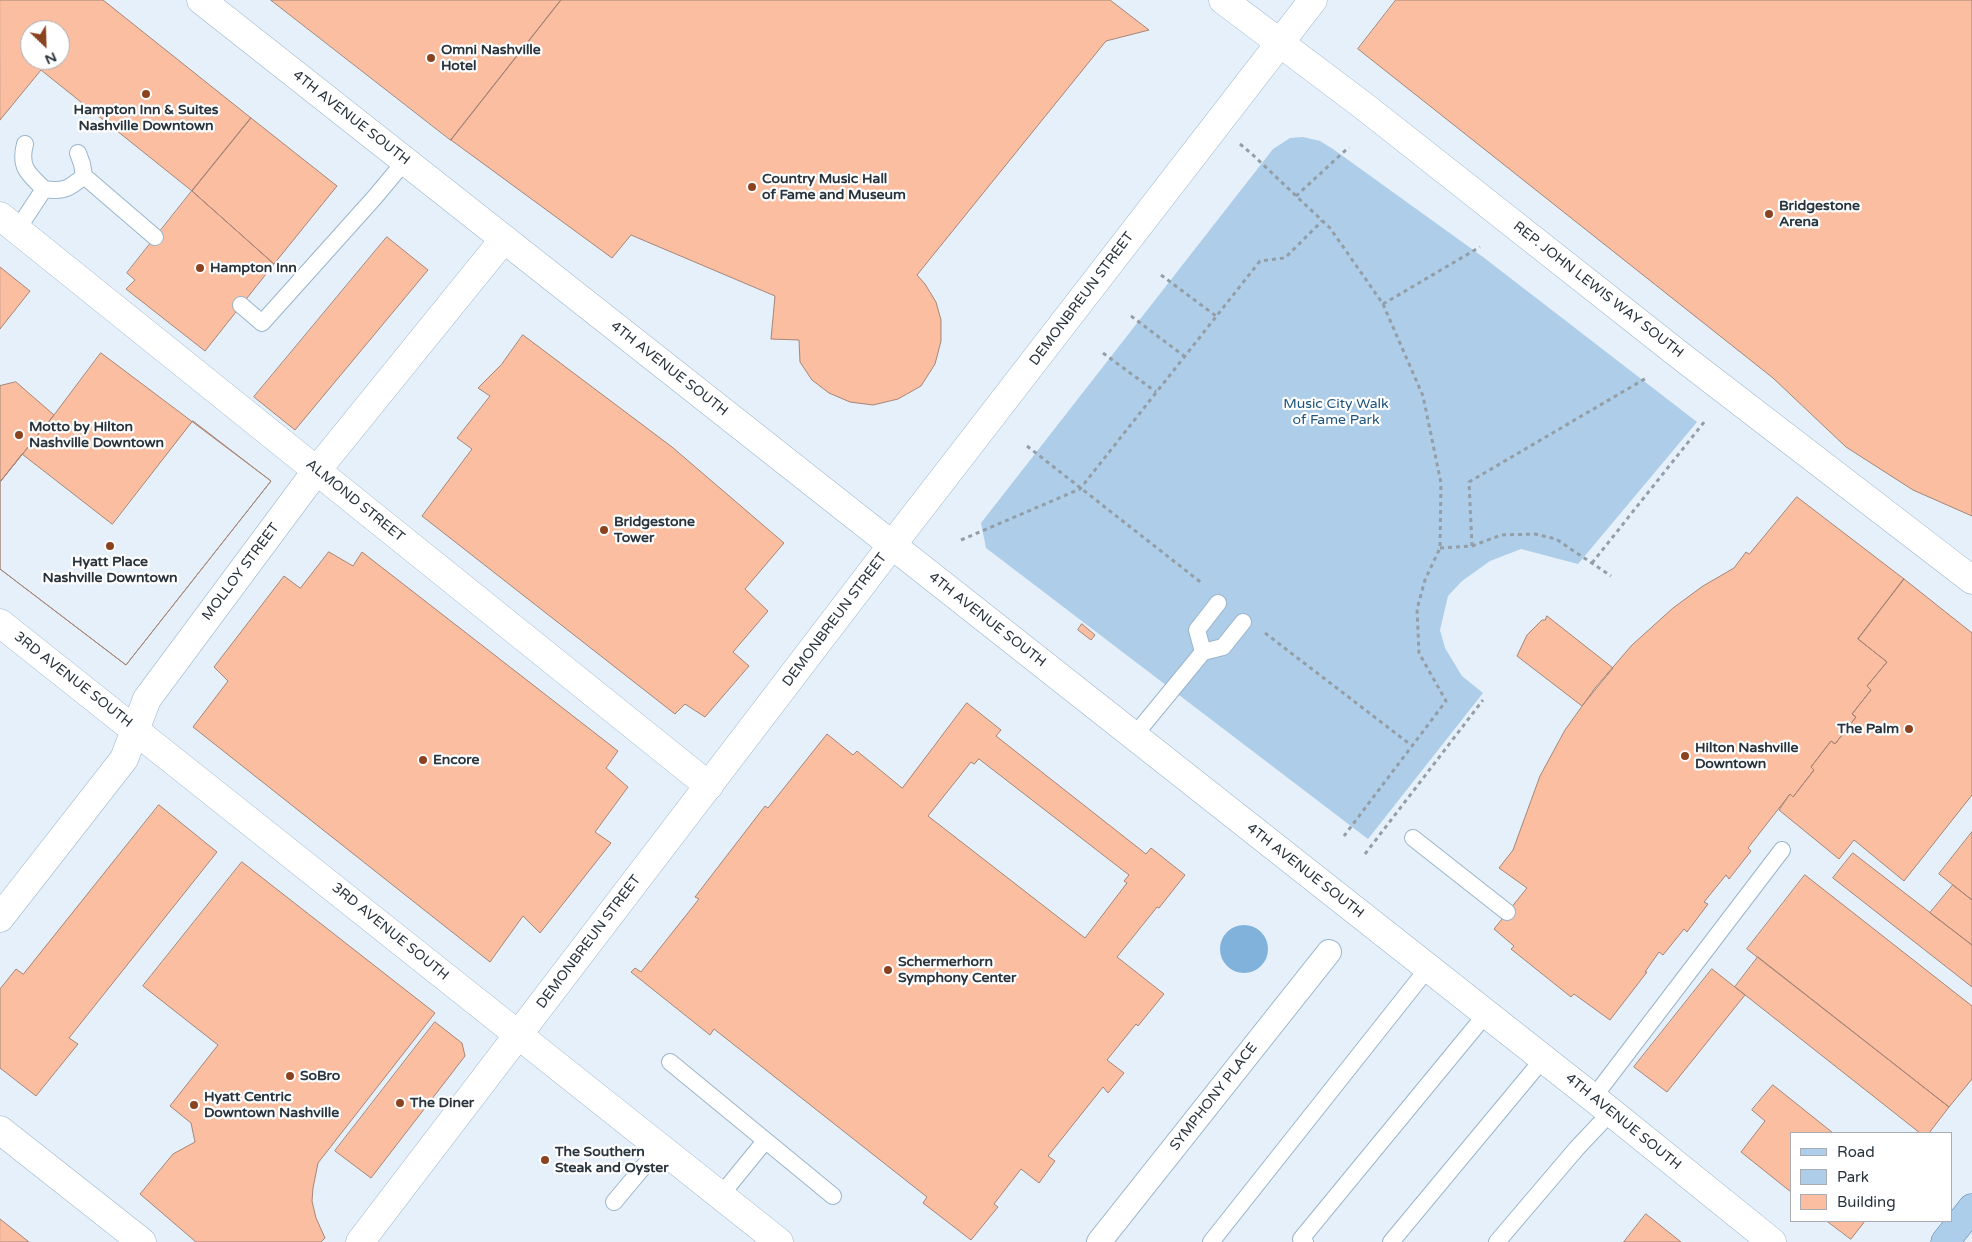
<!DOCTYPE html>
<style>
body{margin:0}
#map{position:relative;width:1972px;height:1242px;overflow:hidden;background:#e5f0fa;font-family:"Varela Round",sans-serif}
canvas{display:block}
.legend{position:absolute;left:1790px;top:1132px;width:162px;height:90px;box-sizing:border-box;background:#fff;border:1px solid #a9adb1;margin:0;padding:6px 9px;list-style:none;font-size:15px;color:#28333c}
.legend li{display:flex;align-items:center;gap:10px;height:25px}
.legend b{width:25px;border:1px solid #a9adb1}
.north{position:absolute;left:20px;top:20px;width:50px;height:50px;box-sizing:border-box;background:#fff;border:1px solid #a9adb1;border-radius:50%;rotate:156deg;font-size:14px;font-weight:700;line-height:20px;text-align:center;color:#28333c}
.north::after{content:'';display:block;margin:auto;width:18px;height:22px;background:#8a431e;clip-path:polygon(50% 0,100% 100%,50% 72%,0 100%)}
</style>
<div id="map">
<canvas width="1972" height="1242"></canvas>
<ul class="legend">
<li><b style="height:6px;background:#acceeb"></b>Road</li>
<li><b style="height:14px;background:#aecde8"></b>Park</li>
<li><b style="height:14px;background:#fbbea1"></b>Building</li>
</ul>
<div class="north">N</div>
</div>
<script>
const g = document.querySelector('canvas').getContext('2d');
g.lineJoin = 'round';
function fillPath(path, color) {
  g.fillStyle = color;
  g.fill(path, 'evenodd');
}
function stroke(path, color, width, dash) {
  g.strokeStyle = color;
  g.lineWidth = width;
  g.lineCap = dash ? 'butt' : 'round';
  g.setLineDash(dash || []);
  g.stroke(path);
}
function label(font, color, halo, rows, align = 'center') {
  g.font = font + ' "Varela Round",sans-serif';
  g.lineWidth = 4.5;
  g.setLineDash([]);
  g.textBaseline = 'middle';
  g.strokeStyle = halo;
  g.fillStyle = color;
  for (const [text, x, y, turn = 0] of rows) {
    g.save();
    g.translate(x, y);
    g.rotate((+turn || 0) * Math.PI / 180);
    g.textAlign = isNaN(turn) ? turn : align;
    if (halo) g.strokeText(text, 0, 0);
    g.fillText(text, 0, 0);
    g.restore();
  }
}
const green = new Path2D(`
 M1303,137L1320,141L1333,149L1483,257L1697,422L1578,564L1521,549L1490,561L1462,581L1448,596L1440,630L1445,648L1462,676L1483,693L1368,839L986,548L981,523L1273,149L1290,138Z`);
const water = new Path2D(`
 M1220 949a24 24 0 1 1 48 0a24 24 0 1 1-48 0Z`);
const building = new Path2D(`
 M0,0H103L251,118L192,191L41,70L0,120ZM30,30H60V60H30Z
 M271,0H561L451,140Z
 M561,0H1110L1149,30L1106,41L917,275L925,284L936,302L941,320V341L935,364L921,386L898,399L873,405L850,402L829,393L812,380L800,362L799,340L771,339L775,296L631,235L612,258L451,140Z
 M1396,0H1972V516L1913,490L1846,447L1773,378L1358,49Z
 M251,118L337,186L274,264L192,191Z
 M192,191L274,264L205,351L126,289L135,280L127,273Z
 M387,237L428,270L295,430L254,397Z
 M0,267L30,291L0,329Z
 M523,335L672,447L784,543L745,589L768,611L733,652L749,666L705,717L685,704L675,714L422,516L472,449L457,438L490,396L478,388L501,365Z
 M101,353L271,481L126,665L0,569V482L54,415Z
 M16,382L54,415L0,482V386Z
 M193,421L271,481L126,665L0,569V482L22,454L112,524Z
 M1797,497L1904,579L1858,639L1887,662L1867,686L1871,690L1852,714L1856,717L1835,744L1831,741L1811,767L1814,770L1793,797L1790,794L1748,848L1751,851L1729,879L1726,875L1704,902L1708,904L1687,932L1684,929L1663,955L1659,952L1645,972H1647L1610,1020L1574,994L1571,997L1511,949L1514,946L1494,929L1527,888L1499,868L1513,850L1540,776L1565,730L1595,688L1632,645L1673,608L1703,586L1734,568L1746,552L1749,554Z
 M329,552L353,566L362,552L618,751L606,768L628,787L595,832L611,843L540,933L523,916L490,962L193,727L228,681L214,667L284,576L300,588Z
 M1904,579L1972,633V795L1904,881L1854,840L1839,859L1779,810L1790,794L1793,797L1814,770L1811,767L1831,741L1835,744L1856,717L1852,714L1871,690L1867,686L1887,662L1858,639Z
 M1547,616L1613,668L1582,706L1517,656L1527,635L1542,620H1545Z
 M1082,624L1095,635L1091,640L1078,630Z
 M967,703L1001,730L996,736L1146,854L1151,848L1185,875L1159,908L1157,907L1117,957L1164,994L1138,1026L1136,1024L1107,1060L1124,1073L1108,1093L1103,1087L1048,1156L1055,1161L1039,1183L1021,1169L994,1204L998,1207L971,1240L923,1203L927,1197L714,1029L710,1035L631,972L635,968L641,972L699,899L695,897L765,806L768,808L827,734L853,755L857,751L902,788ZM979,759L1129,875L1124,881L1127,883L1085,938L928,816L971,762L974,764Z
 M159,805L217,852L69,1038L78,1044L36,1096L0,1068V989L16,969L23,974Z
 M1972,832V900L1939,874Z
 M1853,853L1972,945V987L1833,878Z
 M242,862L435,1013L318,1163L313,1188L312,1201L316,1218L325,1238L321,1242H196L140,1194L173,1154L195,1142L191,1123L170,1106L218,1045L143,986Z
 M1805,875L1972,1006V1079L1949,1107L1747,949Z
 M1953,885L1972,900V945L1930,913Z
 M1758,957L1949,1107L1929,1133H1920L1735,987Z
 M1712,969L1745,995L1667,1092L1634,1067Z
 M435,1022L462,1043L465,1056L371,1178L335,1151Z
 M1773,1085L1833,1133H1791V1192L1741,1152L1765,1121L1752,1110Z
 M1646,1214L1681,1242H1624Z
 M0,1219L29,1242H0Z
 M1827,1221H1865L1851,1239Z`);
const path = new Path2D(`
 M1240,144L1253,155L1330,228L1383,304L1423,396L1441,483L1440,548L1425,580L1417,609L1419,653L1446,701L1344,836
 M1296,196L1349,147
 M1161,275L1216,316
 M1383,304L1480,247
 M1131,316L1184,356
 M1103,353L1156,392
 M1027,446L1203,584
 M961,540L1080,489L1260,261L1285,258L1322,221
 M1472,546L1501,535L1535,534L1556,539L1611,576
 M1440,548L1472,546L1469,482L1648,377
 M1592,563L1705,421
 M1265,633L1411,745
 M1365,854L1483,700`);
const service = new Path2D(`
 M25,144C19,167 28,174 44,189C63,192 69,189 84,176
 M78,153L82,164L84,176L155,237
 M17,230L44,189
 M241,305L262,323L375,197L405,161
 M1203,652L1197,630L1218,603
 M1134,736L1203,652L1223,647L1243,622
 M1413,838L1507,912
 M670,1062L833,1196
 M1593,1098L1782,850
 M721,1195L765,1141
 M614,1202L660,1147
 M1211,1242L1428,968
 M1305,1242L1301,1239L1486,1014
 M1391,1242L1543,1059
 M1497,1242L1577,1148L1611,1112`);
const pedestrian = new Path2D(`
 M1099,1242L1329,952`);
const minor = new Path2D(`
 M0,216L709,786
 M0,623L779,1242
 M0,918L124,759L147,699L317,470L504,239`);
const tertiary = new Path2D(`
 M201,0L1611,1112L1772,1242
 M1223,0L1365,107L1682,357L1972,580
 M0,1130L142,1242
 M360,1242L892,545L1313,0`);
const primary = new Path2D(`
 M1945,1242L1972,1208`);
const markers = [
 [431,58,5,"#8a431e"],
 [146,94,5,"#8a431e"],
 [752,187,5,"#8a431e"],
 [1769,214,5,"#8a431e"],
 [200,268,5,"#8a431e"],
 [19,435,5,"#8a431e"],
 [604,530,5,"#8a431e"],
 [110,546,5,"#8a431e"],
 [1909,729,5,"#8a431e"],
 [1685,756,5,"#8a431e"],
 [423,760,5,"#8a431e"],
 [888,970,5,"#8a431e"],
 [290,1076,5,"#8a431e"],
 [400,1103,5,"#8a431e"],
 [194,1105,5,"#8a431e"],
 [545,1160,5,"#8a431e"]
];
const poiNames = [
 ["Omni Nashville",441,50],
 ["Hotel",441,66],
 ["Hampton Inn & Suites",146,110,"center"],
 ["Nashville Downtown",146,126,"center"],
 ["Country Music Hall",762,179],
 ["of Fame and Museum",762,195],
 ["Bridgestone",1779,206],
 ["Arena",1779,222],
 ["Hampton Inn",210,268],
 ["Motto by Hilton",29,427],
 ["Nashville Downtown",29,443],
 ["Bridgestone",614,522],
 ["Tower",614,538],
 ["Hyatt Place",110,562,"center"],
 ["Nashville Downtown",110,578,"center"],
 ["The Palm",1899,729,"right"],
 ["Hilton Nashville",1695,748],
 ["Downtown",1695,764],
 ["Encore",433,760],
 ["Schermerhorn",898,962],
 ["Symphony Center",898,978],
 ["SoBro",300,1076],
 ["Hyatt Centric",204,1097],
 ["Downtown Nashville",204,1113],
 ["The Diner",410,1103],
 ["The Southern",555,1152],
 ["Steak and Oyster",555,1168]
];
const streetNames = [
 ["4TH AVENUE SOUTH",351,118,38],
 ["REP. JOHN LEWIS WAY SOUTH",1598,290,38],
 ["DEMONBREUN STREET",1082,299,-53],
 ["4TH AVENUE SOUTH",669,369,38],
 ["ALMOND STREET",355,501,39],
 ["MOLLOY STREET",241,572,-53],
 ["DEMONBREUN STREET",835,620,-53],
 ["4TH AVENUE SOUTH",987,620,38],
 ["3RD AVENUE SOUTH",73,680,38],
 ["4TH AVENUE SOUTH",1305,871,38],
 ["3RD AVENUE SOUTH",390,932,39],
 ["DEMONBREUN STREET",589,942,-53],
 ["SYMPHONY PLACE",1214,1097,-52],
 ["4TH AVENUE SOUTH",1623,1122,39]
];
const parkNames = [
 ["Music City Walk",1336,404],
 ["of Fame Park",1336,420]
];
fillPath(green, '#aecde8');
fillPath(water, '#80b2db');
fillPath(building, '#fbbea1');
stroke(building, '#a48576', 1);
stroke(service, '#9ab5cc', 18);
stroke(pedestrian, '#9ab5cc', 26);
stroke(minor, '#9ab5cc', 29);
stroke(tertiary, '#9ab5cc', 29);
stroke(primary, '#5983a5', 29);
stroke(path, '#939ea7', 3, [4, 4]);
stroke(service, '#fff', 16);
stroke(pedestrian, '#fff', 24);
stroke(minor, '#fff', 28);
stroke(tertiary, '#fff', 28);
stroke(primary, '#acceeb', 28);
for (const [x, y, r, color] of markers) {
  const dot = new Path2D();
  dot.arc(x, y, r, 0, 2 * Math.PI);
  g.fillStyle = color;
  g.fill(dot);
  stroke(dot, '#fff', 2);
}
label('bold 14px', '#28333c', '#fff', poiNames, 'left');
label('14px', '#28333c', '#fff', streetNames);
label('14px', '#1c547d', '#fff', parkNames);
</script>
